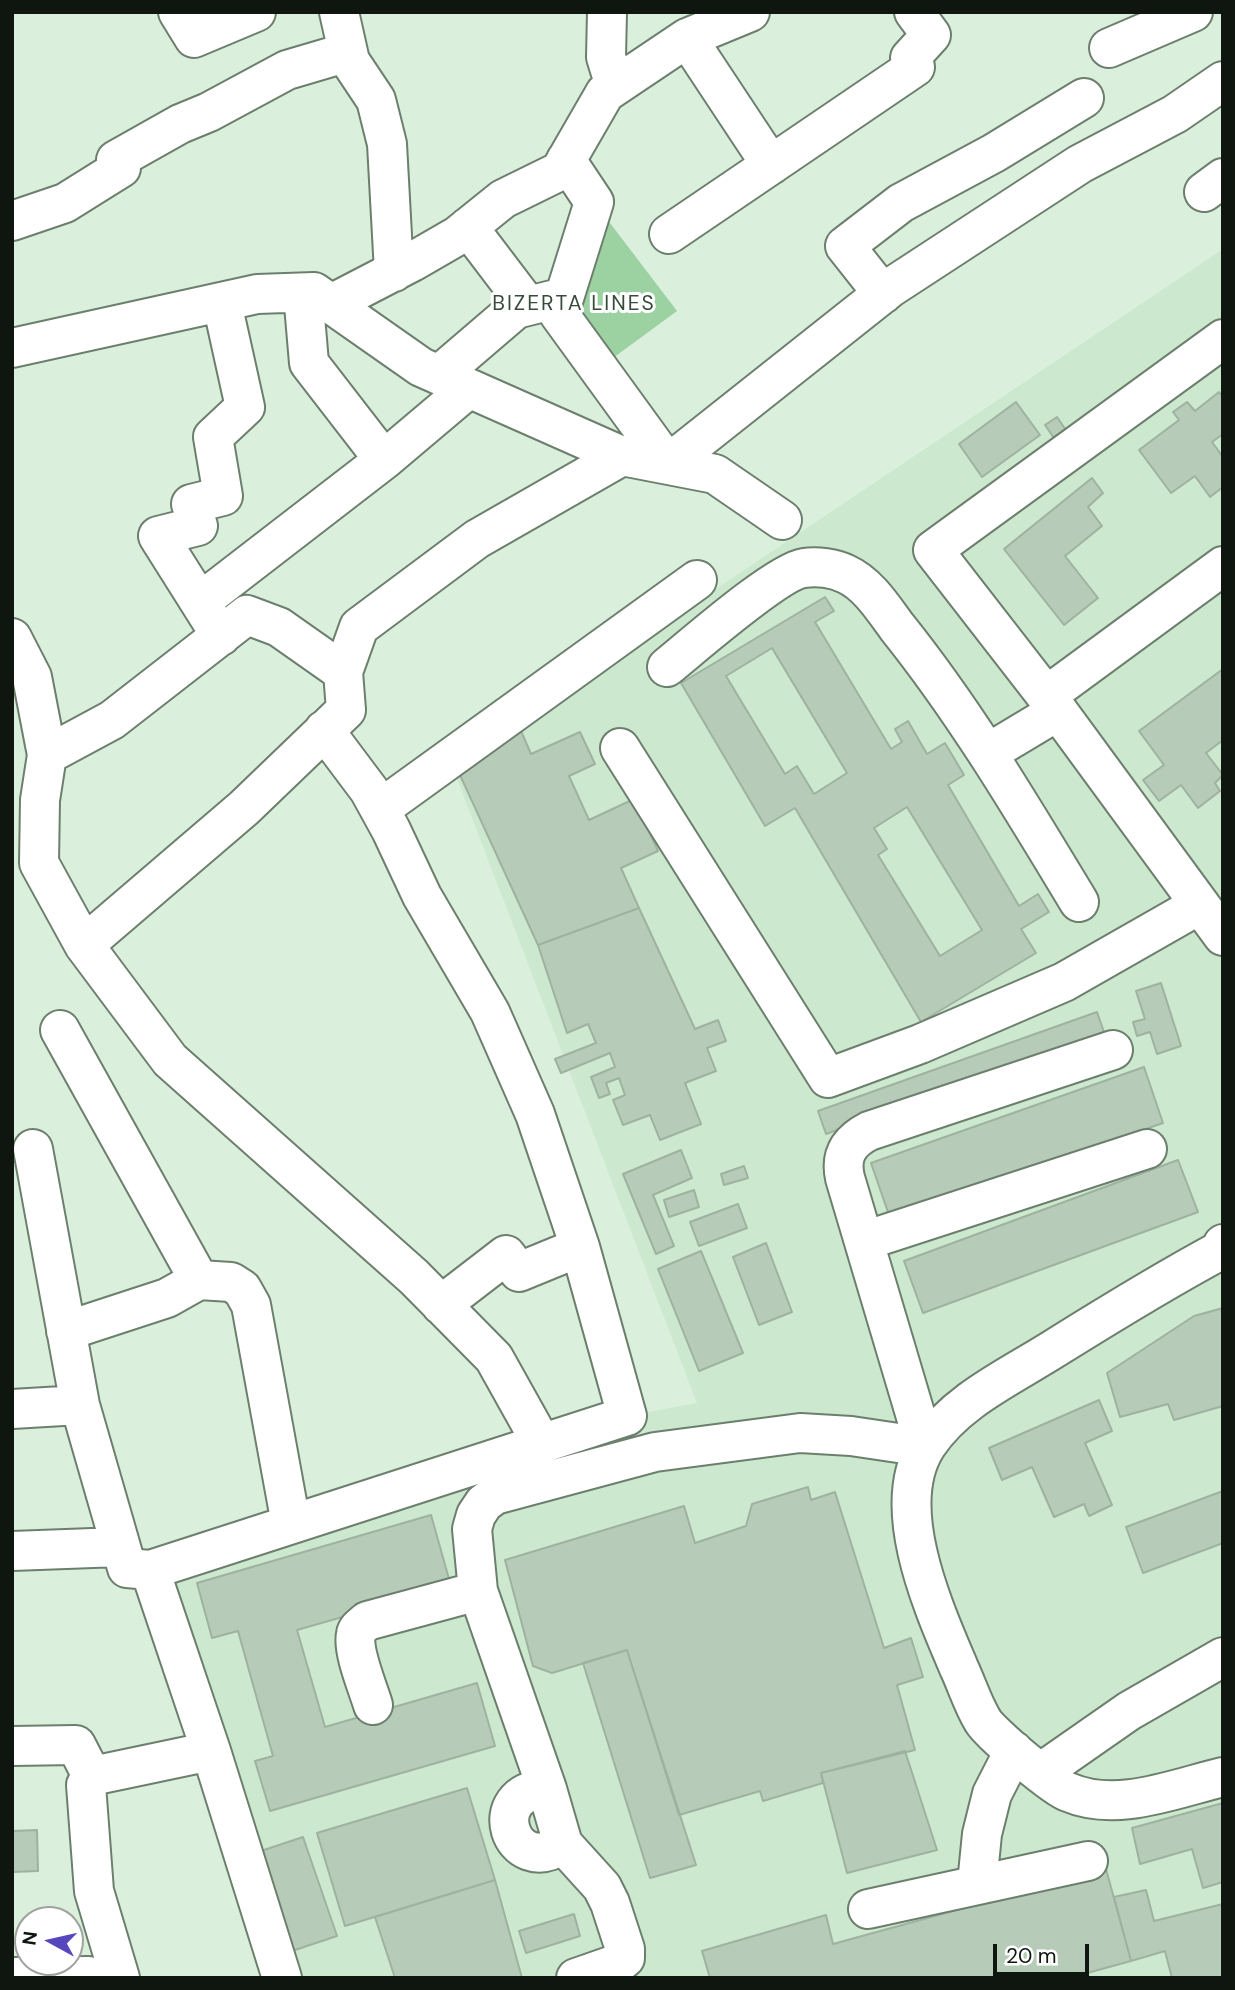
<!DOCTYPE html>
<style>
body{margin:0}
#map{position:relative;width:1235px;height:1990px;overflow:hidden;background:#daf0dc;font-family:"DM Sans",sans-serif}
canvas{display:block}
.frame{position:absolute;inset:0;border:14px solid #0f1610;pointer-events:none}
.north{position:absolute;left:14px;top:1906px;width:70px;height:70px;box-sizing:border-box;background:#fff;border:2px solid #9fa29f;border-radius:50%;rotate:278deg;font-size:19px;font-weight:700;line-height:28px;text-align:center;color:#0f1610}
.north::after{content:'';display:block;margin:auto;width:24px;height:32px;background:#5647bf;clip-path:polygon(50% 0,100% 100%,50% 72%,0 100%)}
.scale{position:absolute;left:993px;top:1944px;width:96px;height:32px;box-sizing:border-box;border:4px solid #0f1610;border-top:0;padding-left:9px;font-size:21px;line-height:24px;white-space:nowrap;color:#0f1610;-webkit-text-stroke:5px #fff;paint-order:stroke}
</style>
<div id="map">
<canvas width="1235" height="1990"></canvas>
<div class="frame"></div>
<div class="north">N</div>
<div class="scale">20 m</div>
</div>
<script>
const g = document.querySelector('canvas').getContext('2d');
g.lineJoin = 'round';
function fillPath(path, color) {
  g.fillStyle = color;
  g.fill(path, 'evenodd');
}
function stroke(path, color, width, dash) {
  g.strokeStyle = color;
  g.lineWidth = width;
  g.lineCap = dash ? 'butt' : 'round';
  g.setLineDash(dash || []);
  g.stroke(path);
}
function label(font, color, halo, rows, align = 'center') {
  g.font = font + ' "DM Sans",sans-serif';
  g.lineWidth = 6;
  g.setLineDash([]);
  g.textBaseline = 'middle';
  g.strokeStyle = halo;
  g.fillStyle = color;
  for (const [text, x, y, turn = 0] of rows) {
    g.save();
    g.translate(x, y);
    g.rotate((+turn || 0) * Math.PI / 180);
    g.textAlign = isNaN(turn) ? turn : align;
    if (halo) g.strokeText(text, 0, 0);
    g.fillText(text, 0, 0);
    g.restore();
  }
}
const built = new Path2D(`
 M1223,249V1978H281L150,1570L627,1416L697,1403L452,766Z`);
const green = new Path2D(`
 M594,202L677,311L598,369L559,314Z`);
const building = new Path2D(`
 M1219,392L1223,397V434L1212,442L1223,457V487L1210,497L1195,476L1171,493L1139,450L1179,420L1173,412L1187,402L1195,411Z
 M1016,402L1040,435L982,477L959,444Z
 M1057,417L1070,436L1058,444L1045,425Z
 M1092,478L1103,493L1088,507L1102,526L1065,556L1098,598L1064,625L1004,549Z
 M825,597L834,611L815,622L891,749L902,742L895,729L908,721L927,754L945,743L964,775L948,785L1019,906L1038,894L1049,912L1021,929L1036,953L921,1022L795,808L765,826L681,683ZM772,648L847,773L814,794L797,766L785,774L726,676ZM907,807L982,930L940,956L878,855L887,849L874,828Z
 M1223,669V740L1206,753L1223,775L1215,783L1220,791L1198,808L1181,785L1159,801L1143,780L1164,765L1139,731Z
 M521,731L531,754L580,732L595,764L569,776L589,820L634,799L658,851L621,868L639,908L538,945L454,762Z
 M639,908L695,1029L718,1020L726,1041L707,1048L716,1071L685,1083L701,1124L660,1140L650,1115L623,1125L613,1100L625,1095L619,1078L606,1083L610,1094L599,1098L591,1077L615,1067L610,1053L561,1073L555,1059L596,1043L588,1024L567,1033L538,945Z
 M1161,983L1181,1046L1157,1054L1150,1032L1137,1036L1133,1022L1145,1019L1136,991Z
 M1097,1012L1105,1035L826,1134L818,1111Z
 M1144,1067L1163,1123L890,1218L871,1163Z
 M681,1150L692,1178L653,1195L674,1246L656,1254L623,1174Z
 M1178,1160L1198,1212L923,1313L904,1261Z
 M744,1166L748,1178L724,1185L721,1174Z
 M694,1190L699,1207L669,1217L664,1200Z
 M738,1204L747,1228L699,1246L690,1222Z
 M766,1243L792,1312L759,1325L733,1257Z
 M701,1251L743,1353L699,1371L658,1269Z
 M1223,1308V1406L1174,1420L1168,1404L1120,1417L1107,1373L1194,1316Z
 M1099,1400L1112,1431L1085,1443L1112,1505L1089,1516L1084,1504L1054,1517L1032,1467L1002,1480L989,1448Z
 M808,1487L811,1500L835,1492L884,1648L911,1638L923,1677L897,1685L915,1750L821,1773L823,1783L763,1801L760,1791L679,1815L627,1650L552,1673L533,1666L505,1560L684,1506L695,1543L746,1526L752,1504Z
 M1223,1491V1543L1143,1573L1126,1527Z
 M431,1515L451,1586L297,1630L325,1727L477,1683L495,1746L270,1811L255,1761L273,1756L238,1631L212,1638L197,1583Z
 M627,1650L696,1865L650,1878L583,1663Z
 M905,1751L937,1850L847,1873L821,1773Z
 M467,1788L495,1880L345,1926L317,1833Z
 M1223,1803V1882L1203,1888L1192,1849L1140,1864L1132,1828Z
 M37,1830L38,1871L12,1872V1831Z
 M303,1837L337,1936L289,1952L255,1853Z
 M1106,1869L1131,1961L1069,1978H710L702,1951L826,1915L833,1944Z
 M495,1880L522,1978H395L375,1917Z
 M1146,1890L1154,1921L1223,1904V1978H1172L1165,1951L1131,1961L1114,1897Z
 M574,1914L580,1936L526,1953L519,1931Z`);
const minor = new Path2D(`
 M178,12L194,38L256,12
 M339,12L350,61L376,100L387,144L394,272
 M607,12L606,57L615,86
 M687,38L771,165
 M1109,48L1193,12
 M566,160L594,202L559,314L668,464L890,288L1080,164L1175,114L1223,81
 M1204,192L1223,178
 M12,221L65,203L121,168L116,160L180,124L209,112L287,70L348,52
 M468,227L528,306
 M669,234L915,67L910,58L931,35L914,12
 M303,293L309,363L384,460
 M883,294L845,246L901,203L994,153L1084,98
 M331,304L412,262L457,236L503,199L560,171L605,93L687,38L750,12
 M1223,339L933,550L1058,711L1223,936
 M12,348L257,294L314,292L421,367L622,456L715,474L782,520
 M439,375L516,309L564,297
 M200,602L384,460L468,389
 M221,636L158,536L198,526L191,504L223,496L213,437L245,407L222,303
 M12,638L32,677L47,755L40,800L39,863L84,945L170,1060L414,1277L494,1358L542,1444
 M667,667C693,646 777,572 804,568C817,566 834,568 846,574C868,584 883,608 897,627C966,713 1022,808 1079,902
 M1046,696L1223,566
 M620,748L828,1078L920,1044L1064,982L1199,905
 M988,753L1058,711
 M47,755L112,720L247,615L279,627L343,672
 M380,809L697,580
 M84,945L244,808L346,710L343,672L359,627L477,539L622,456
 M60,1030L199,1280
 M33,1149L80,1405L127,1568L150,1570
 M864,1241L1147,1149
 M1223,1244L1221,1250C1163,1281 1108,1315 1052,1350C1009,1377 956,1401 927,1445C887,1506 934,1609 959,1668C967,1685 973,1705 983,1721C990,1733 1054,1787 1068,1792C1117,1813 1173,1789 1223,1777
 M441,1305L506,1255L519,1272L580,1247
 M66,1331L167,1298L199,1280L231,1282L242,1289L251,1305L291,1524
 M12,1409L80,1405
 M12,1551L120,1547
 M373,1705C368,1688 352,1651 356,1634C357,1628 363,1625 367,1621L478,1591
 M12,1746L76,1745L92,1776L211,1751
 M1040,1773L1129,1711L1223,1657
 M92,1776L86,1785L94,1891L120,1978
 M547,1789C482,1790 510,1880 563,1844
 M977,1884L982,1834L992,1794L1014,1751
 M868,1909L1088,1861
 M12,1977L88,1976
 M282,1978L211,1751L150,1570L627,1416L580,1247L535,1114L490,1012L422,896L391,830L369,790L324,730
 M576,1978L619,1963L625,1958V1949L610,1903L602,1887L563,1844L547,1789L478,1591L472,1529L476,1515L484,1503L495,1495L655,1452L800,1433L851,1436L925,1447L845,1178C840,1155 848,1142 869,1131L1113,1050`);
const neighbourhoodNames = [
 ["BIZERTA LINES",574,304]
];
fillPath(built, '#cce8ce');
fillPath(green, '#9cd1a2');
fillPath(building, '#b7ccb8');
stroke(building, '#9eb29f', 2);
stroke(minor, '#6c7f6d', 42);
stroke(minor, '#fff', 38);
g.letterSpacing = '2px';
label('21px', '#384a3a', '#fff', neighbourhoodNames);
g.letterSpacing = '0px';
</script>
